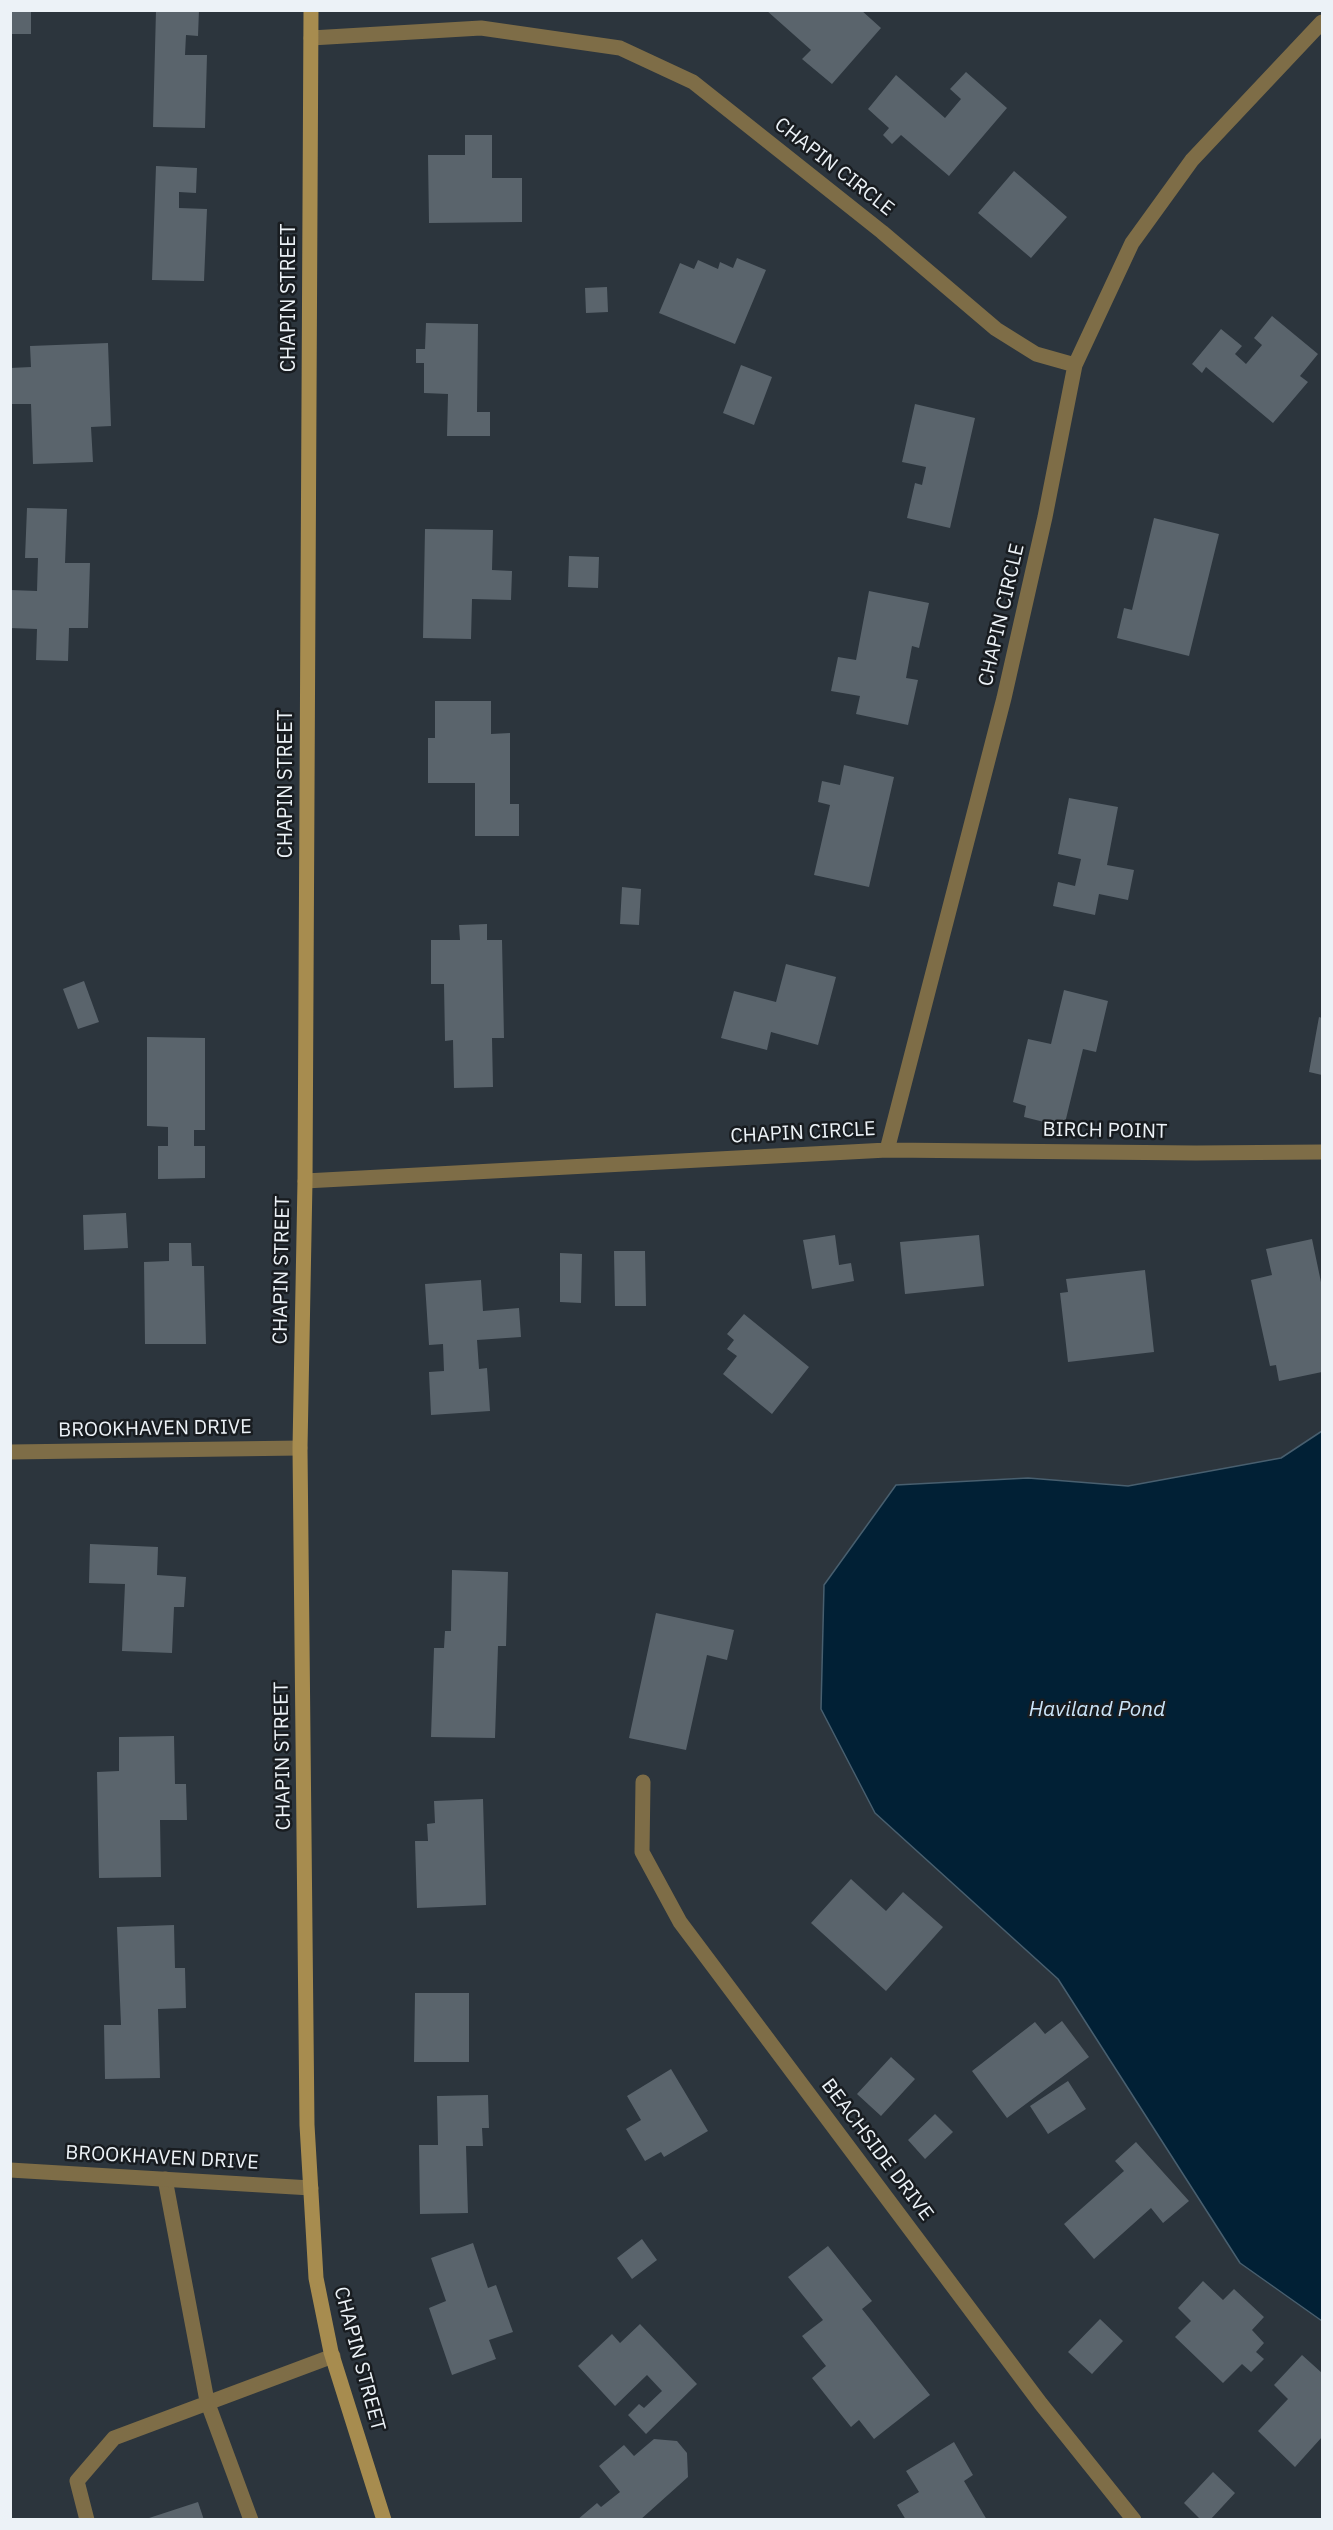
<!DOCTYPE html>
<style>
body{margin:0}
#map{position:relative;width:1333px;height:2530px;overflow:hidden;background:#2c353d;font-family:"IBM Plex Sans",sans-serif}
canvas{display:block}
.frame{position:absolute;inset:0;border:12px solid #ecf2f7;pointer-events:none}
</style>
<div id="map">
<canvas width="1333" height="2530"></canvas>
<div class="frame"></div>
</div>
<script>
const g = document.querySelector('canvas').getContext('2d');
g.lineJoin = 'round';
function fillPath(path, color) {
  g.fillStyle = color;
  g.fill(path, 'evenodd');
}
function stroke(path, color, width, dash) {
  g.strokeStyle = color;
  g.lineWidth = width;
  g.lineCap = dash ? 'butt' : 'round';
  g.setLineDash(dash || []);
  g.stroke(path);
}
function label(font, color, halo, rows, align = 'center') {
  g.font = font + ' "IBM Plex Sans",sans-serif';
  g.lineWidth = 5;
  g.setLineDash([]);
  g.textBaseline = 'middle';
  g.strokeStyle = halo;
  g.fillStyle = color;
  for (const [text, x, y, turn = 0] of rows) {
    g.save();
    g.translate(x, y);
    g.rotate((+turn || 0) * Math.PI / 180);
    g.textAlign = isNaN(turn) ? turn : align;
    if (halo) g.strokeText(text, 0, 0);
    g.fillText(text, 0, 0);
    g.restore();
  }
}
const water = new Path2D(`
 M1322,1431V2321L1240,2263L1058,1979L875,1813L821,1709L824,1585L896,1485L1028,1478L1128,1486L1281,1458Z`);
const building = new Path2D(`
 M10,10H31V34H10Z
 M156,10H199L198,36L186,35L185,55H207L205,128L153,127Z
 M766,10H861L881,28L832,84L802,59L811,50Z
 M966,72L1007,108L949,176L901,135L892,144L883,135L889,128L868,109L896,75L945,118L961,99L950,89Z
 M465,135H492V178H522V222L429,223L428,155H465Z
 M156,166L197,168L196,193L179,192V208L207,209L204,281L152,280Z
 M1014,171L1067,217L1031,258L978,213Z
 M737,258L766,270L735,344L659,313L680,263L694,269L698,260L718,269L720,262L733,268Z
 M607,287L608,312L586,313L585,288Z
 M1272,316L1318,354L1300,376L1308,382L1273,423L1206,367L1202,373L1192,364L1221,329L1242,346L1235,354L1246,364L1262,345L1254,338Z
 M426,323L478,324L477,412H490V436H447L448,394L424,393V363H416V349H425Z
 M108,343L111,426L91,427L93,462L33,464L31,404H10V368L31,367L30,346Z
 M741,365L772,377L754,425L723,413Z
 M915,404L975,418L950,528L907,518L915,483L922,485L926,467L902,462Z
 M27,508L67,509L65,563H90L88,628H69L68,661L36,660L37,629L10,628V590L37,591L38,558H25Z
 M1154,518L1219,534L1189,656L1117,638L1124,608L1132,610Z
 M425,529L493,530L492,570L512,571L511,600L472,599L471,639L423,638Z
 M569,556L599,557L598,588L568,587Z
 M869,591L929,603L919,648L912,646L906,678L918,680L908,725L856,714L860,696L831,691L838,657L856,660Z
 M435,701H491V734L510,733V804H519V836H475V783H428V738H435Z
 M844,765L894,777L869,887L814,875L830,805L818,802L822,781L840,785Z
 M1069,798L1118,807L1107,865L1134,870L1128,900L1099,894L1095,915L1053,906L1058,882L1075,886L1081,859L1058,854Z
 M622,887L641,889L639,925L620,924Z
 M487,924V940H502L504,1038H492L493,1087L454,1088L453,1040L445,1041L444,984H431V940H460L459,925Z
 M786,964L836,977L818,1045L771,1032L767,1050L721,1038L734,991L776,1002Z
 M84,981L99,1022L78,1029L63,989Z
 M1064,990L1108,1001L1096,1052L1083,1049L1064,1127L1024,1117L1026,1106L1013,1102L1028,1039L1051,1044Z
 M1319,1017L1322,1018V1075L1309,1072Z
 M147,1037L205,1038V1130H194V1146H205V1178L158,1179V1146H168V1127L147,1126Z
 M126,1213L128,1248L84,1250L83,1215Z
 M835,1235L839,1265L851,1263L854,1281L812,1289L803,1240Z
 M979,1235L984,1286L905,1294L900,1242Z
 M1312,1239L1322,1287V1372L1279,1381L1276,1365L1270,1366L1251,1280L1272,1275L1266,1249Z
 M169,1243H191L192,1266H204L206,1344H145L144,1262L169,1261Z
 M614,1251H645L646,1306H615Z
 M560,1253L582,1254L581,1303L560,1302Z
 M1145,1270L1154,1352L1068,1362L1060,1293L1068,1292L1066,1279Z
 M481,1280L483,1311L519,1308L521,1337L477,1340L479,1369L487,1368L490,1411L431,1415L429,1372L444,1371L443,1344L429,1345L425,1284Z
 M744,1314L809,1367L772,1414L723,1374L737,1356L727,1349L734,1340L727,1334Z
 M90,1544L158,1547L157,1575L186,1577L184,1607H174L172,1653L122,1651L125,1584L89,1583Z
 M452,1570L508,1572L506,1646H498L495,1738L431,1737L434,1648H444L445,1631H451Z
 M656,1613L734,1630L727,1660L707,1655L686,1750L629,1738Z
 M174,1736L175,1784H186L187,1820H160L161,1877L99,1878L97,1772L119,1771V1737Z
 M483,1799L486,1905L417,1908L415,1841H428L427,1824L435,1823L434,1801Z
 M851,1879L886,1911L903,1892L943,1927L886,1991L811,1923Z
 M174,1925L175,1968H185L186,2008L158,2009L160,2078L105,2079L104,2025H121L117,1927Z
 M415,1993H469V2062H414Z
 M1062,2021L1089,2057L1007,2118L972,2071L1035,2022L1045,2034Z
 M891,2057L915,2079L881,2116L857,2094Z
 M671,2069L708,2131L664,2157L661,2152L645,2161L626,2129L641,2120L627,2096Z
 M1068,2081L1086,2109L1048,2134L1030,2106Z
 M488,2095L489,2128H482L483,2146H466L468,2213L420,2214L419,2145H438L437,2096Z
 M935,2114L953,2132L925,2159L908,2140Z
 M1136,2142L1189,2201L1163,2223L1151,2208L1094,2259L1064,2224L1124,2171L1115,2161Z
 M642,2239L657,2260L632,2279L617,2258Z
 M473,2243L488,2288L496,2285L513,2332L489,2340L496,2359L452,2375L429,2308L446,2301L431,2258Z
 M828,2246L872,2301L862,2309L930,2395L874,2439L859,2420L851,2427L812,2378L826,2366L802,2336L823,2320L788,2277Z
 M1203,2281L1223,2300L1234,2289L1264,2317L1252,2330L1264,2343L1256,2352L1264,2359L1251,2372L1242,2364L1223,2383L1175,2337L1191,2321L1178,2308Z
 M1100,2319L1123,2341L1092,2374L1068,2352Z
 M640,2324L697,2384L646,2434L628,2415L639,2404L644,2408L662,2391L647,2375L615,2406L578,2366L612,2334L620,2343Z
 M1302,2355L1322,2373V2437L1295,2467L1258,2431L1288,2399L1274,2385Z
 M654,2439L677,2441L687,2453L688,2477L640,2520H577L597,2503L601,2507L620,2492L599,2466L624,2445L634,2456Z
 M954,2442L973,2475L964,2481L987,2520H906L897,2505L919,2492L906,2471Z
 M1213,2472L1235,2493L1210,2520H1201L1184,2503Z
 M198,2502L204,2520H146V2519Z`);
const service = new Path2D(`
 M165,2179L207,2401L251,2520
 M87,2520L77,2481L114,2438L333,2356`);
const minor = new Path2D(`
 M1075,365L1132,243L1192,160L1322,22
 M887,1150L1196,1153L1322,1152
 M305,1181L887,1150L1004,698L1045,517L1075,365L1036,354L996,329L882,232L693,82L620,48L481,28L311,38
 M10,1452L300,1448
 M643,1782L642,1852L680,1922L1041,2404L1134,2520
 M10,2170L311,2188`);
const secondary = new Path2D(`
 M311,10L305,1181L300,1448L307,2125L316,2278L331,2352L384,2520`);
const streetNames = [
 ["CHAPIN CIRCLE",834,167,38],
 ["CHAPIN STREET",289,298,-90],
 ["CHAPIN CIRCLE",1002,615,-77],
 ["CHAPIN STREET",286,784,-90],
 ["BIRCH POINT",1105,1131,1],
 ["CHAPIN CIRCLE",803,1133,-3],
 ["CHAPIN STREET",282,1270,-89],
 ["BROOKHAVEN DRIVE",155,1429,-1],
 ["CHAPIN STREET",283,1756,-91],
 ["BEACHSIDE DRIVE",877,2150,53],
 ["BROOKHAVEN DRIVE",162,2158,3],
 ["CHAPIN STREET",359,2359,75]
];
const waterNames = [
 ["Haviland Pond",1097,1710]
];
fillPath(water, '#012035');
stroke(water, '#485f6f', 1.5);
fillPath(building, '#5a646c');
stroke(service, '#7e6d47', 15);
stroke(minor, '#7e6d47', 15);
stroke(secondary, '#a78c4f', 15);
label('20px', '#ecf2f7', '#181c20', streetNames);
label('italic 21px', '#cbe5f9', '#181c20', waterNames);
</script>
